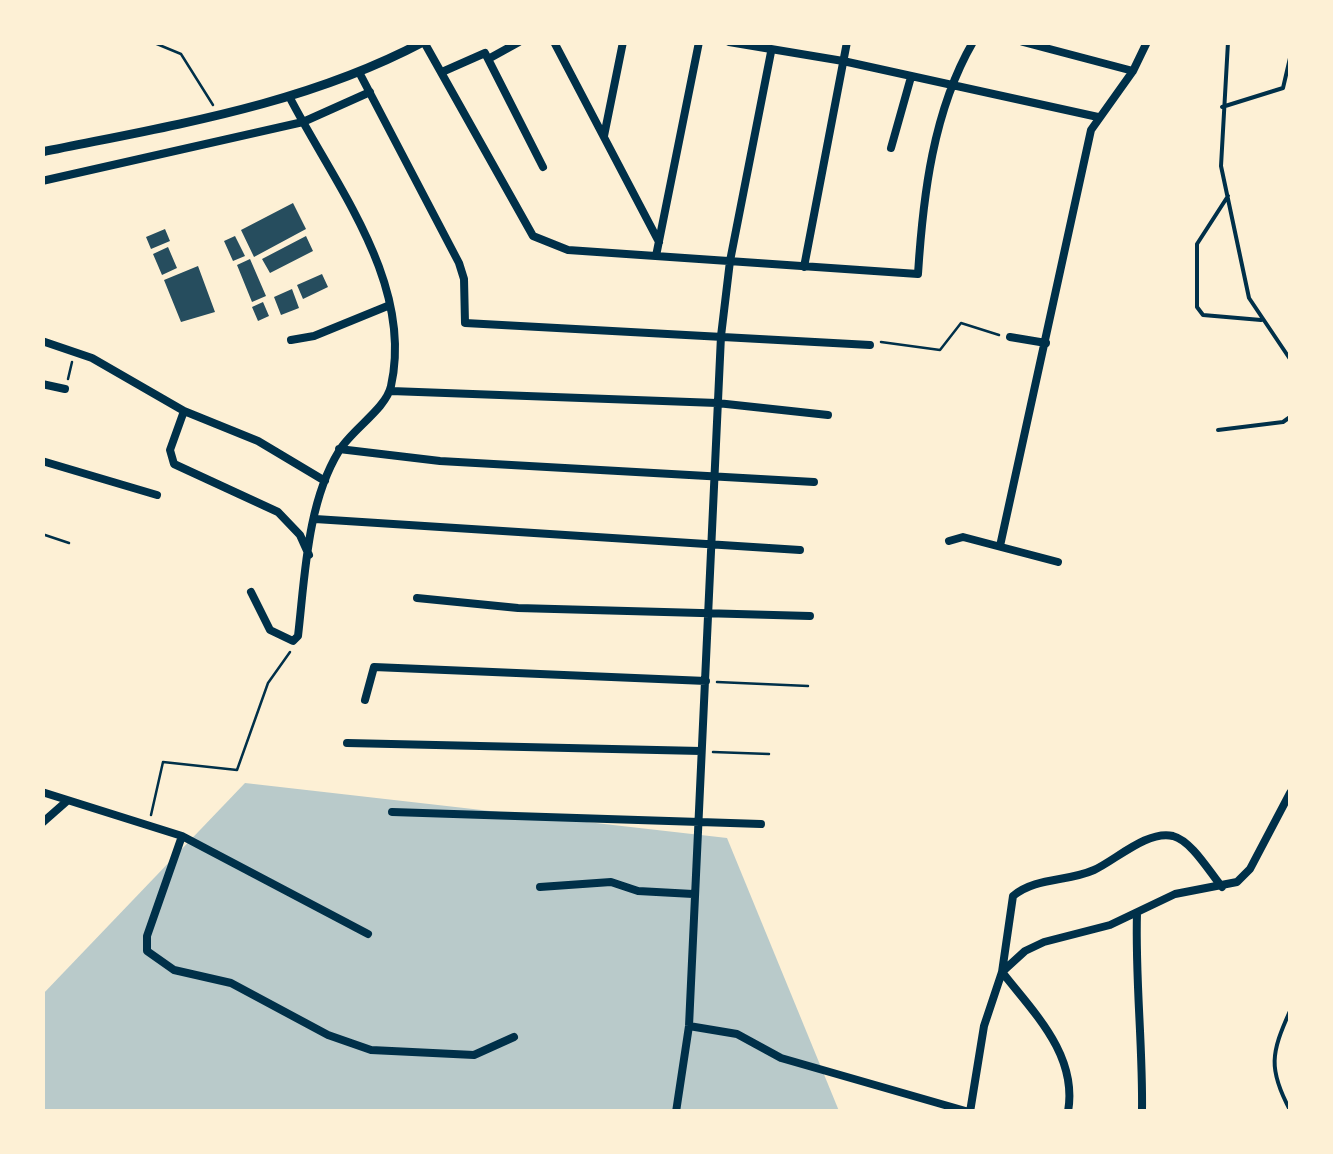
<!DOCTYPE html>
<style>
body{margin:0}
#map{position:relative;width:1333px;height:1154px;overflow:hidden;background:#fdf0d5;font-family:Quicksand,sans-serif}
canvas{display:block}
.frame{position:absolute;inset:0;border:45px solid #fdf0d5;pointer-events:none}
</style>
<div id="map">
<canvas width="1333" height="1154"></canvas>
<div class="frame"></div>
</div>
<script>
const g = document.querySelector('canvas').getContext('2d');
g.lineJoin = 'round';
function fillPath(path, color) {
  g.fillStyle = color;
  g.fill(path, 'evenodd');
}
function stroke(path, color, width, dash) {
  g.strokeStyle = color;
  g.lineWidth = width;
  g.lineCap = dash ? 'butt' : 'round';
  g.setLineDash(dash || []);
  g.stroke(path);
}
const green = new Path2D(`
 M245,783L727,838L839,1111H43L42,995Z`);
const building = new Path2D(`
 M293,203L306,229L254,257L241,230Z
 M165,229L170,241L151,249L146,237Z
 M235,236L245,256L233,261L224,241Z
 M306,236L313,251L270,273L262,259Z
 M168,247L177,268L162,275L153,254Z
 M250,259L266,296L252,302L237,265Z
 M198,266L215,312L181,322L164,280Z
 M322,274L328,287L303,299L297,285Z
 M292,289L299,308L281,315L274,297Z
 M263,302L269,316L258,321L252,307Z`);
const path = new Path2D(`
 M152,42L181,54L213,105
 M881,342L940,350L961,323L999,335
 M68,379L72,362
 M42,534L69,543
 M717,682L808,686
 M713,752L769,754
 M151,815L163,762L237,770L268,683L290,652`);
const service = new Path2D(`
 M1228,42L1221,166L1249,298L1290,359
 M1222,107L1283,88L1290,58
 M1228,196L1197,244V307L1203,315L1261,320
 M1218,430L1283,422L1290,417
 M1290,1011C1271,1053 1268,1069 1290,1110`);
const minor = new Path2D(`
 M424,42L533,236L568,250L918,274C923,196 933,111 973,42
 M554,42L659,242
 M729,42L843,61L1098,117
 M1023,42L1133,71
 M490,58L519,42
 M442,72L485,53L543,167
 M360,74L459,263L464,279L465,323L870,345
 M604,136L623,42
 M891,148L911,77
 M42,181L303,122L370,92
 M656,256L699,42
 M804,267L847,42
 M1010,337L1046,343
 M291,340L314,336L390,305
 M42,341L92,358L184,411L258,441L325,481
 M42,384L65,389
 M391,391L717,403L828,415
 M184,411L170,450L174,464L278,512L300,535L309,555
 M339,449L440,461L814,482
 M42,461L157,495
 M315,519L800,550
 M949,541L963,537L1058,562
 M1000,546L1091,130L1133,71L1147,42
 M251,592L270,630L293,641L298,636C305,576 307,503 339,451C351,430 386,409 391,386C414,283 335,185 290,98
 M417,598L518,608L810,616
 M365,700L374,667L706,681
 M347,743L701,751
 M42,792L182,836L368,934
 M392,812L761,824
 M42,823L67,801
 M182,836L147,936V951L174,970L231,983L328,1035L371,1050L474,1055L514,1037
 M540,887L611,882L638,891L693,894
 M1137,913C1135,980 1143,1045 1142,1112
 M689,1026L737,1034L781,1058L969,1112
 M676,1112L689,1026L721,336L730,261L771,52
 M970,1112L984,1026L1002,972L1025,951L1044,942L1110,925L1175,894L1237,882L1250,869L1290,793
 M1068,1112C1078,1055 1034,1013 1002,972L1013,896C1036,877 1067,882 1094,870C1116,860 1147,830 1173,836C1192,841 1210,873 1222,887`);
const tertiary = new Path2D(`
 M42,152C173,125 304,105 423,42`);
fillPath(green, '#b9caca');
fillPath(building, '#264d5e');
stroke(path, '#003049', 2.5);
stroke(service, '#003049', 4);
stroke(minor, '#003049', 8);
stroke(tertiary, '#003049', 9);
</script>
